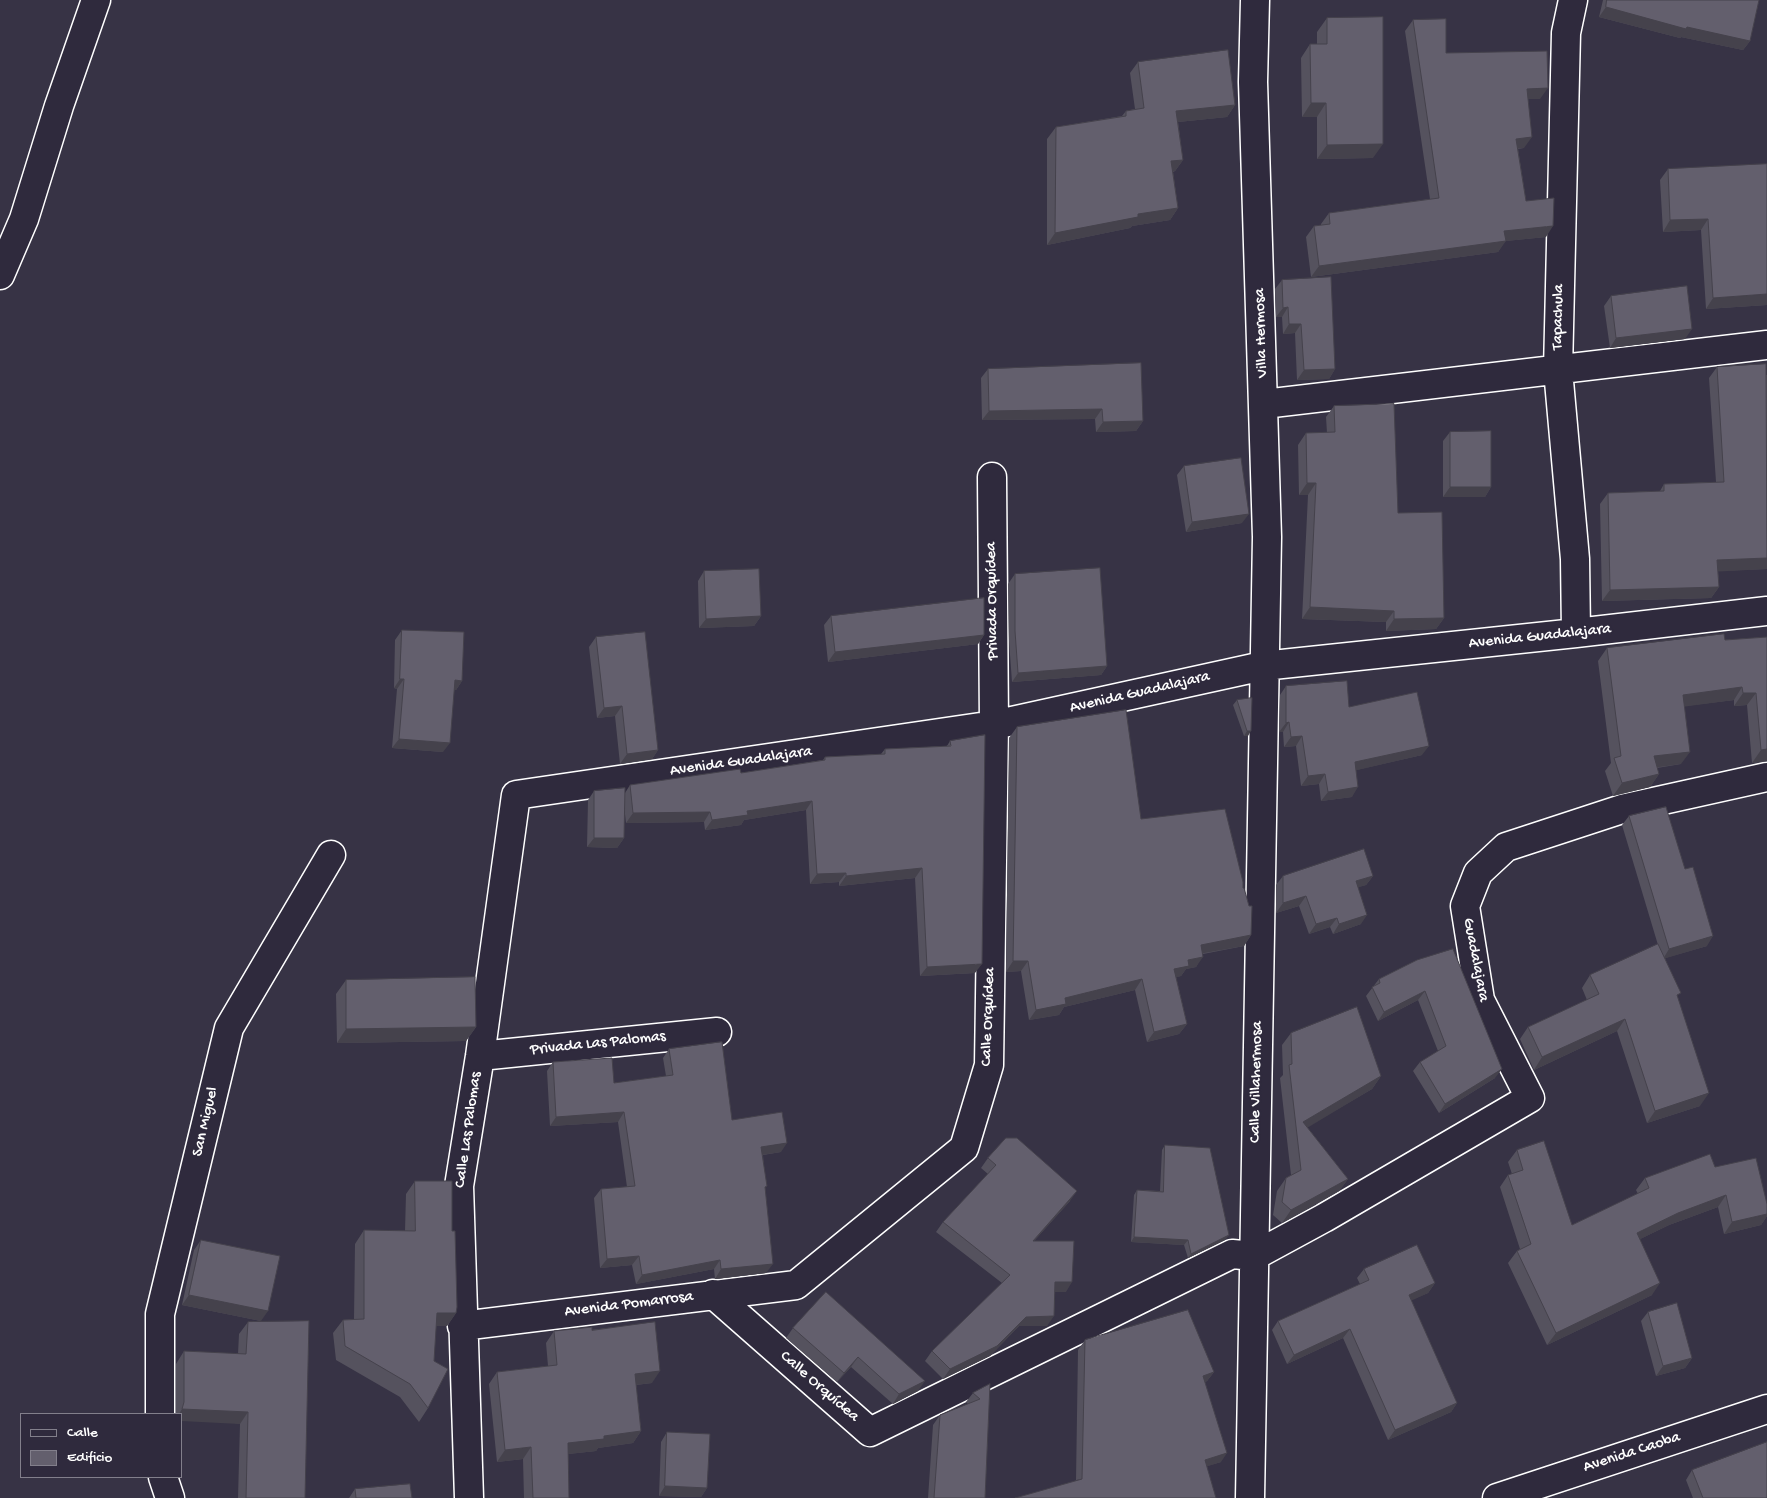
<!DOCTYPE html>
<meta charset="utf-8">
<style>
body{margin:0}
#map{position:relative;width:1767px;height:1498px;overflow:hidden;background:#373345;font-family:"Gochi Hand",sans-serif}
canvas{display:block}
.legend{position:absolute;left:20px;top:1413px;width:162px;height:65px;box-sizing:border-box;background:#2f2a3d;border:1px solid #827f8b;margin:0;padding:6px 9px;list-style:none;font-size:15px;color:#fff}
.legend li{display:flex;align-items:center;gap:10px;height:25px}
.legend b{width:25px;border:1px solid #827f8b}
</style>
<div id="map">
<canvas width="1767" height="1498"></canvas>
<ul class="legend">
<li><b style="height:6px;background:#2f2a3d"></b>Calle</li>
<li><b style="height:14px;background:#635f6d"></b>Edificio</li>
</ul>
</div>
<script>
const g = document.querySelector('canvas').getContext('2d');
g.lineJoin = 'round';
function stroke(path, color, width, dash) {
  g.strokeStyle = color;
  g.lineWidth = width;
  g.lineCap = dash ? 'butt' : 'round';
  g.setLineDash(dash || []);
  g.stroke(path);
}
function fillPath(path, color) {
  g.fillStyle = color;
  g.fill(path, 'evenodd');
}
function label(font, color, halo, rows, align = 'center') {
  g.font = font + ' "Gochi Hand",sans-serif';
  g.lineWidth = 4;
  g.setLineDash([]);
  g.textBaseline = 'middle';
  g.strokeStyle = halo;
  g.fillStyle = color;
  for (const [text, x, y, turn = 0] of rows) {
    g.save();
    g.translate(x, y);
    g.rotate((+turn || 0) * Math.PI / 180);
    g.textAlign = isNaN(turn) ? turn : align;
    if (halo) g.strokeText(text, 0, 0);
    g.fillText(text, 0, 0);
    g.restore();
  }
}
const street = new Path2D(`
 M1573,0L1566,33L1558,370L1575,559L1576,633
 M0,275L24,219L59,106L96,0
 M1264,404L1767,345
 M480,1056L717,1032
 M713,1294L870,1432L1232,1254L1254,1256L1324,1218L1530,1098L1480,1000L1465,906L1478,873L1506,847L1622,809L1767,777
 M462,1326L796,1285L964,1148L989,1065L994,725L992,477
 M160,1414V1314L229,1028L331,855
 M163,1477L170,1498
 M469,1498L459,1186L480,1056L516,795L994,725L1263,666L1576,633L1767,611
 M1250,1498L1267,537L1253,82L1255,0
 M1497,1498L1767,1409`);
const wall = new Path2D(`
 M1603,0H1759L1750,41L1743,50L1681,37L1680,38L1599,17Z
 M1327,18L1373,158L1317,159V117H1302L1301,58L1310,44H1317V32Z
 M1413,20L1446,53L1540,99H1528L1524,148L1518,149L1526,201L1546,237L1505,241L1498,252L1311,277L1306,237L1314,226L1321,225V224L1329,213L1430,199L1405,31Z
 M1138,62L1235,105L1227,117L1178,122L1183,160L1175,171L1173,172L1178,208L1170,220L1132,226L1130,228L1047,245V139L1056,127L1122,116L1126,111L1135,109L1130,73Z
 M1767,164V305L1706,309L1701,230L1663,232L1660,180L1668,169Z
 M1282,280L1335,369L1329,379L1297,380L1295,333L1283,334L1282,317H1276L1275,289Z
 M1611,296L1685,339L1610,348L1604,306Z
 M1717,367L1767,375V569L1718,571L1719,587L1711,598L1602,601L1600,504L1608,493L1660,491L1664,484L1716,482L1709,378Z
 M988,369L1143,421L1136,431L1096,432L1095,419L982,420L981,378Z
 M1334,406L1398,513L1444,618L1436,629L1386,631V622L1302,619L1308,495H1299L1298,445L1306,433H1327L1326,417Z
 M1450,432L1491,487L1485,497H1443V441Z
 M1184,466L1242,523L1186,532L1177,475Z
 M704,571L761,616L754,626L699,628L698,581Z
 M1015,574L1107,666L1101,675L1012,682L1009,641L1008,584Z
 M831,616L984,635L978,644L828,662L824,625Z
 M402,630L462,681L456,690H454L443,752L392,748L397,689L394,688L395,640Z
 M596,637L658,750L652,759L620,764L615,716L597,718L589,647Z
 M1767,637V761L1752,763L1747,705L1734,706V700L1685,706L1681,764L1657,768L1659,774L1650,787L1613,796L1605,771L1611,763L1598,661L1607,648Z
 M1286,686L1349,707L1422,755L1356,770L1352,797L1321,801L1319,784L1301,786L1296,746L1284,747L1283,732H1279L1280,695Z
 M1252,698L1248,736H1244L1233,705L1237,700Z
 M1017,727L1141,819L1243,888L1251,935L1244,946L1203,954L1196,967L1186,969L1181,976L1176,977L1187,1024L1179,1034L1147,1042L1135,990L1064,1007L1059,1015L1029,1020L1021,971L1006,972L1009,738Z
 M950,741L975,973L920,976L915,878L839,886V882L810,884L806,810L744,820L741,825L705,830L704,822L626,823L624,805V838L617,848L587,847L588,800L594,791L625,793L630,785L741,773L823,760L825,757L881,754L885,749L947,746Z
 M1629,816L1707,946L1665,958L1678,998L1700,1106L1647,1123L1617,1031L1534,1070L1520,1039L1528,1027L1587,1000L1582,988L1590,975L1658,945L1622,825Z
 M1283,876H1373L1366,885L1358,887L1361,924L1333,934L1330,927L1309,934L1299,906L1276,913V885Z
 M1417,960L1495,1078L1439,1113L1413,1071L1420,1062L1438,1051L1418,1000L1378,1021L1366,996L1379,979Z
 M346,980L476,1027L466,1041L337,1043L336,994Z
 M1291,1033L1381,1076L1372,1089L1307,1127L1348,1179L1339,1191L1282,1223L1273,1215L1277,1191L1286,1178L1291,1175L1280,1078L1283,1075L1282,1045Z
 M669,1049L732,1120L781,1152L763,1155L765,1189L766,1273L715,1279L714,1269L636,1284L632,1265L600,1268L594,1198L601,1189L627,1187L618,1122L550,1126L547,1071L553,1062L614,1083L666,1076L663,1058Z
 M1165,1145L1225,1240L1188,1258L1184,1245L1131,1242L1134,1195L1137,1190L1160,1191L1162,1150Z
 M1517,1150L1572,1225L1638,1194L1636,1190L1645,1178L1715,1167L1767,1204V1216L1761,1225L1724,1234L1718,1207L1669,1225L1640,1239L1652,1295L1547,1345L1508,1263L1517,1251L1520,1249L1500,1187L1508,1175L1512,1174L1508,1162Z
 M988,1158L1070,1201L1034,1241L1066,1292H1055L1047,1326H1019L990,1356L943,1379L925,1361L932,1351L1002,1283L936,1232L943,1222L988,1174L981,1168Z
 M415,1181L452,1231L456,1313L447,1326H436L428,1408L419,1422L400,1397L336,1360L333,1333L343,1320L354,1319L355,1244L364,1230L405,1231L406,1194Z
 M201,1240L261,1321L182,1305L194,1250Z
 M1364,1269L1435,1283L1428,1293L1411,1300L1457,1403L1451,1412L1388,1440L1343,1338L1287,1364L1272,1330L1278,1321L1360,1284L1357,1278Z
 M826,1292L918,1391L893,1404L851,1367L837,1382L786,1338L793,1328Z
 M1648,1312L1692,1358L1685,1368L1656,1376L1641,1321Z
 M248,1322L305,1498H238L240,1424L181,1414H176V1364L184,1351L238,1354L239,1334Z
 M592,1330L652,1383L636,1385L641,1431L633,1443L598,1448L596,1451L568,1454L569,1498H524L523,1459L497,1462L489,1384L497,1372L548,1366L546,1343L554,1331Z
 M1085,1340L1214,1372L1207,1381L1205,1382L1221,1462L1207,1466L1076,1480L1078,1350Z
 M990,1384L985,1498H928L933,1425L940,1415L968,1404L966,1402L973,1393Z
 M667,1432L707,1488L701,1497L659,1496L661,1442Z
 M1692,1470L1767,1498H1693L1686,1480Z
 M355,1489L412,1498H349Z`);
const shadedWall = new Path2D(`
 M1606,7L1750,41L1743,50L1681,37L1680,38L1599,17Z
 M1548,88L1540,99H1520L1527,89Z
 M1311,103H1326L1317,117H1302Z
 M1235,105L1227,117L1168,123L1176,111Z
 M1532,137L1524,148L1509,149L1516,139Z
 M1383,144L1373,158L1317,159L1327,145Z
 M1183,160L1175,171L1163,173L1171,161Z
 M1178,208L1170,220L1132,226L1130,228L1047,245L1055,233L1138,214Z
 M1708,219L1701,230L1663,232L1670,220Z
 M1553,226L1546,237L1496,242L1504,231Z
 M1506,241L1498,252L1311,277L1319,266Z
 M1767,294V305L1706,309L1713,298Z
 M1288,307L1282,317H1276L1283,308Z
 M1289,324H1301L1295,333L1283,334Z
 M1692,329L1685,339L1610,348L1616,338Z
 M1335,369L1329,379L1297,380L1304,370Z
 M1102,409L1095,419L982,420L989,411Z
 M1143,421L1136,431L1096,432L1103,422Z
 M1307,483H1316L1308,495H1299Z
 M1450,487H1491L1485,497H1443Z
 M1249,514L1242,523L1186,532L1192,522Z
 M1767,558V569L1709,572L1717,560Z
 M1719,587L1711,598L1602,601L1610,590Z
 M1310,607L1394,611L1386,622L1302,619Z
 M761,616L754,626L699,628L706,619Z
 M1444,618L1436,629L1386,631L1394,619Z
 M984,635L978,644L828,662L835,652Z
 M1107,666L1101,675L1012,682L1018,673Z
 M400,679H404L397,689L394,688Z
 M455,680L462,681L456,690H448Z
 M1742,687L1734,700L1674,708L1683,695Z
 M1743,693H1756L1747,705L1734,706Z
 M622,706L615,716L597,718L604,708Z
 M1289,722L1283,732H1279L1286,723Z
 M1247,731H1251L1248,736H1244Z
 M1302,736L1296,746L1284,747L1291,737Z
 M399,739L450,743L443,752L392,748Z
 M1429,746L1422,755L1349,772L1355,762Z
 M1767,749V761L1752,763L1761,750Z
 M658,750L652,759L620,764L627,754Z
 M1690,752L1681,764L1645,769L1654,756Z
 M1325,774L1319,784L1301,786L1308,776Z
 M1659,774L1650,787L1613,796L1622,783Z
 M1358,787L1352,797L1321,801L1328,792Z
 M812,801L806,810L744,820L741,825L705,830L712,820L747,811Z
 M710,812L704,822L626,823L633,813Z
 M594,838H624L617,848L587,847Z
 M922,868L915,878L839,886L846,876Z
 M846,873L839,882L810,884L817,874Z
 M1373,876L1366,885L1350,890L1356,881Z
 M1306,896L1299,906L1276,913L1283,903Z
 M1367,915L1361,924L1333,934L1339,924Z
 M1337,918L1330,927L1309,934L1316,924Z
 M1251,935L1244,946L1193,955L1201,945Z
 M1713,936L1707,946L1663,959L1669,949Z
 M1203,957L1196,967L1186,969L1181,976L1167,980L1174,969L1188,960Z
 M1013,961H1028L1021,971L1006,972Z
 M982,964L975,973L920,976L927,967Z
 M1142,979L1135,990L1064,1007L1059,1015L1029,1020L1036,1010L1065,998Z
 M1425,991L1418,1000L1378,1021L1384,1012Z
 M1625,1019L1617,1031L1534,1070L1542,1057Z
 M1187,1024L1179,1034L1147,1042L1154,1032Z
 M476,1027L466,1041L337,1043L346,1029Z
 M1502,1069L1495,1078L1439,1113L1445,1104Z
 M1381,1076L1372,1089L1297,1134L1303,1122Z
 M1709,1093L1700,1106L1647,1123L1655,1111Z
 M624,1112L618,1122L550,1126L556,1117Z
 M787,1143L781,1152L755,1156L761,1147Z
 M1348,1179L1339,1191L1282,1223L1291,1210Z
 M1077,1191L1070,1201L1026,1250L1033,1241Z
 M1726,1195L1718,1207L1669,1225L1628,1245L1637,1233L1678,1213Z
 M1767,1214V1216L1761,1225L1724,1234L1732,1222Z
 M1229,1235L1225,1240L1188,1258L1191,1254Z
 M1134,1237L1188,1240L1184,1245L1131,1242Z
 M639,1256L632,1265L600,1268L607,1259Z
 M720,1260L714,1269L636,1284L642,1275Z
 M773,1264L766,1273L715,1279L721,1269Z
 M1055,1282H1072L1066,1292H1048Z
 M1435,1283L1428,1293L1402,1305L1409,1295Z
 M1660,1283L1652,1295L1547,1345L1556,1333Z
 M189,1295L268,1311L261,1321L182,1305Z
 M437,1313H456L447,1326H427Z
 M1054,1316L1047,1326H1019L990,1356L943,1379L950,1369L1026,1317Z
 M1350,1329L1343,1338L1287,1364L1294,1355Z
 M858,1357L851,1367L837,1382L844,1373Z
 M1692,1358L1685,1368L1656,1376L1663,1366Z
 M660,1371L652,1383L626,1386L635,1374Z
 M1214,1372L1207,1381L1197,1386L1203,1376Z
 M925,1381L918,1391L893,1404L899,1394Z
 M1457,1403L1451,1412L1388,1440L1395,1430Z
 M182,1409L248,1412L240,1424L181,1421V1414H179Z
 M641,1431L633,1443L598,1448L596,1451L559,1455L568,1443L604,1436Z
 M531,1447L523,1459L497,1462L505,1450Z
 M1227,1453L1221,1462L1199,1469L1205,1460Z
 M665,1486L707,1488L701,1497L659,1496Z`);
const building = new Path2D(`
 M1607,0H1759L1750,41L1687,27L1686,29L1606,7Z
 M1383,17V144L1327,145L1326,103H1311L1310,44H1327V18Z
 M1446,19V53L1547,51L1548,88L1527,89L1532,137L1516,139L1526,201L1554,198L1553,226L1504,231L1506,241L1319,266L1314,226L1330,224L1329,213L1439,198L1413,20Z
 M1228,50L1235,105L1176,111L1183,160L1171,161L1178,208L1138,214V217L1055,233L1056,127L1126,116V111L1144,108L1138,62Z
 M1767,164V294L1713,298L1708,219L1670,220L1668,169Z
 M1331,277L1335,369L1304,370L1301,324H1289L1288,307L1283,308L1282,280Z
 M1687,286L1692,329L1616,338L1611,296Z
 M1141,363L1143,421L1103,422L1102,409L989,411L988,369Z
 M1766,364L1767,558L1717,560L1719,587L1610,590L1608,493L1664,491V484L1724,482L1717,367Z
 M1394,404L1398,513L1442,512L1444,618L1394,619V611L1310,607L1316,483H1307L1306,433L1335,432L1334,406Z
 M1491,431V487H1450V432Z
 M1241,458L1249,514L1192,522L1184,466Z
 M1100,568L1107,666L1018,673L1015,631V574Z
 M759,569L761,616L706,619L704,571Z
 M984,598V635L835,652L831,616Z
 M402,630L464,632L462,681L455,680L450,743L399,739L404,679H400Z
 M645,632L658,750L627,754L622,706L604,708L596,637Z
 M1724,634L1725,640L1767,637V749L1761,750L1756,693H1743L1742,687L1683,695L1690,752L1654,756L1659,774L1622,783L1614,758L1621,756L1607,648Z
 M1347,681L1349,707L1417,692L1429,746L1355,762L1358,787L1328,792L1325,774L1308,776L1302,736L1291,737L1289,722L1286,723V686Z
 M1252,698L1251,731H1247L1237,700Z
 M1126,710L1141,819L1225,809L1243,882V888H1244L1249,906H1252L1251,935L1201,945L1203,957L1188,960L1189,966L1174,969L1187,1024L1154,1032L1142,979L1065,998L1066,1004L1036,1010L1028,961H1013L1017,727Z
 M985,735L982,964L927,967L922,868L846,876V873L817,874L812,801L747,811L748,815L712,820L710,812L633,813L630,785L740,769L741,773L825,760V757L885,754V749L951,746L950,741Z
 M625,788L624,838H594V791Z
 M1666,807L1685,869L1693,867L1713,936L1669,949L1629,816Z
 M1364,849L1373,876L1356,881L1367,915L1339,924L1337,918L1316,924L1306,896L1283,903V876Z
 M1658,944L1681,993L1677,995L1709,1093L1655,1111L1625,1019L1542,1057L1528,1027L1599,994L1590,975Z
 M1453,949L1502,1069L1445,1104L1420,1062L1446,1046L1425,991L1384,1012L1372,987L1380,983L1379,979L1417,960Z
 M475,977L476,1027L346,1029V980Z
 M1357,1007L1381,1076L1303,1122L1348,1179L1291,1210L1282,1202L1286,1178L1301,1170L1289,1065L1292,1064L1291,1033Z
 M722,1042L732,1120L782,1112L787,1143L761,1147L767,1186L765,1187L773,1264L721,1269L720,1260L642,1275L639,1256L607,1259L601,1189L635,1186L624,1112L556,1117L553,1062L612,1058L614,1083L673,1075L669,1049Z
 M1006,1138H1017L1077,1191L1033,1241H1074L1072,1282H1055L1054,1316L1026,1317L997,1346L950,1369L932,1351L1010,1275L943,1222L996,1165L988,1158Z
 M1544,1141L1572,1225L1649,1188L1645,1178L1710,1154L1715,1167L1756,1158L1767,1204V1214L1732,1222L1726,1195L1678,1213L1637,1233L1660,1283L1556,1333L1517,1251L1531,1244L1508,1175L1523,1170L1517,1150Z
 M1165,1145L1210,1148L1229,1235L1191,1254L1188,1240L1134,1237L1137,1190L1163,1192Z
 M415,1181H452V1231H455L457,1307L456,1313H437L434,1361L448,1369L428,1408L410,1384L345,1346L343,1320L364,1319V1230L415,1231Z
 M201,1240L280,1256L268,1311L189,1295Z
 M1417,1245L1435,1283L1409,1295L1457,1403L1395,1430L1350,1329L1294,1355L1278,1321L1369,1280L1364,1269Z
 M826,1292L925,1381L899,1394L858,1357L844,1373L793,1328Z
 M1677,1303L1692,1358L1663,1366L1648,1312Z
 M1188,1310L1214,1372L1203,1376L1227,1453L1205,1460L1216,1498H1015L1082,1479L1085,1340Z
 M309,1321L305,1498H246L248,1412L182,1409L184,1402V1351L246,1354L248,1322Z
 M655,1322L660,1371L635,1374L641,1431L604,1436V1439L568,1443L569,1498H533L531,1447L505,1450L497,1372L557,1365L554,1331L592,1327V1330Z
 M990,1384L985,1498H934L940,1415L980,1399L973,1393Z
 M667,1432L710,1434L707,1488L665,1486Z
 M1767,1442V1498H1703L1692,1470Z
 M410,1484L412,1498H356L355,1489Z`);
const streetNames = [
 ["Tapachula",1559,317,-89],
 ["Villa Hermosa",1262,333,-92],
 ["Privada Orquídea",993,601,-91],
 ["Avenida Guadalajara",1540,637,-6],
 ["Avenida Guadalajara",1140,693,-13],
 ["Avenida Guadalajara",741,762,-8],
 ["Guadalajara",1475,960,79],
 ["Calle Orquídea",989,1017,-88],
 ["Privada Las Palomas",598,1044,-6],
 ["Calle Villahermosa",1257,1082,-89],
 ["San Miguel",206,1122,-77],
 ["Calle Las Palomas",469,1130,-82],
 ["Avenida Pomarrosa",629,1305,-7],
 ["Calle Orquídea",819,1387,41],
 ["Avenida Caoba",1632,1453,-18]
];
stroke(street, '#fff', 31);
stroke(street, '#2f2a3d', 28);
fillPath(wall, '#55525e');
fillPath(shadedWall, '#45424c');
fillPath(building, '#635f6d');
stroke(building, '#45424c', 1);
label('16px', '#fff', '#2f2a3d', streetNames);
</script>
